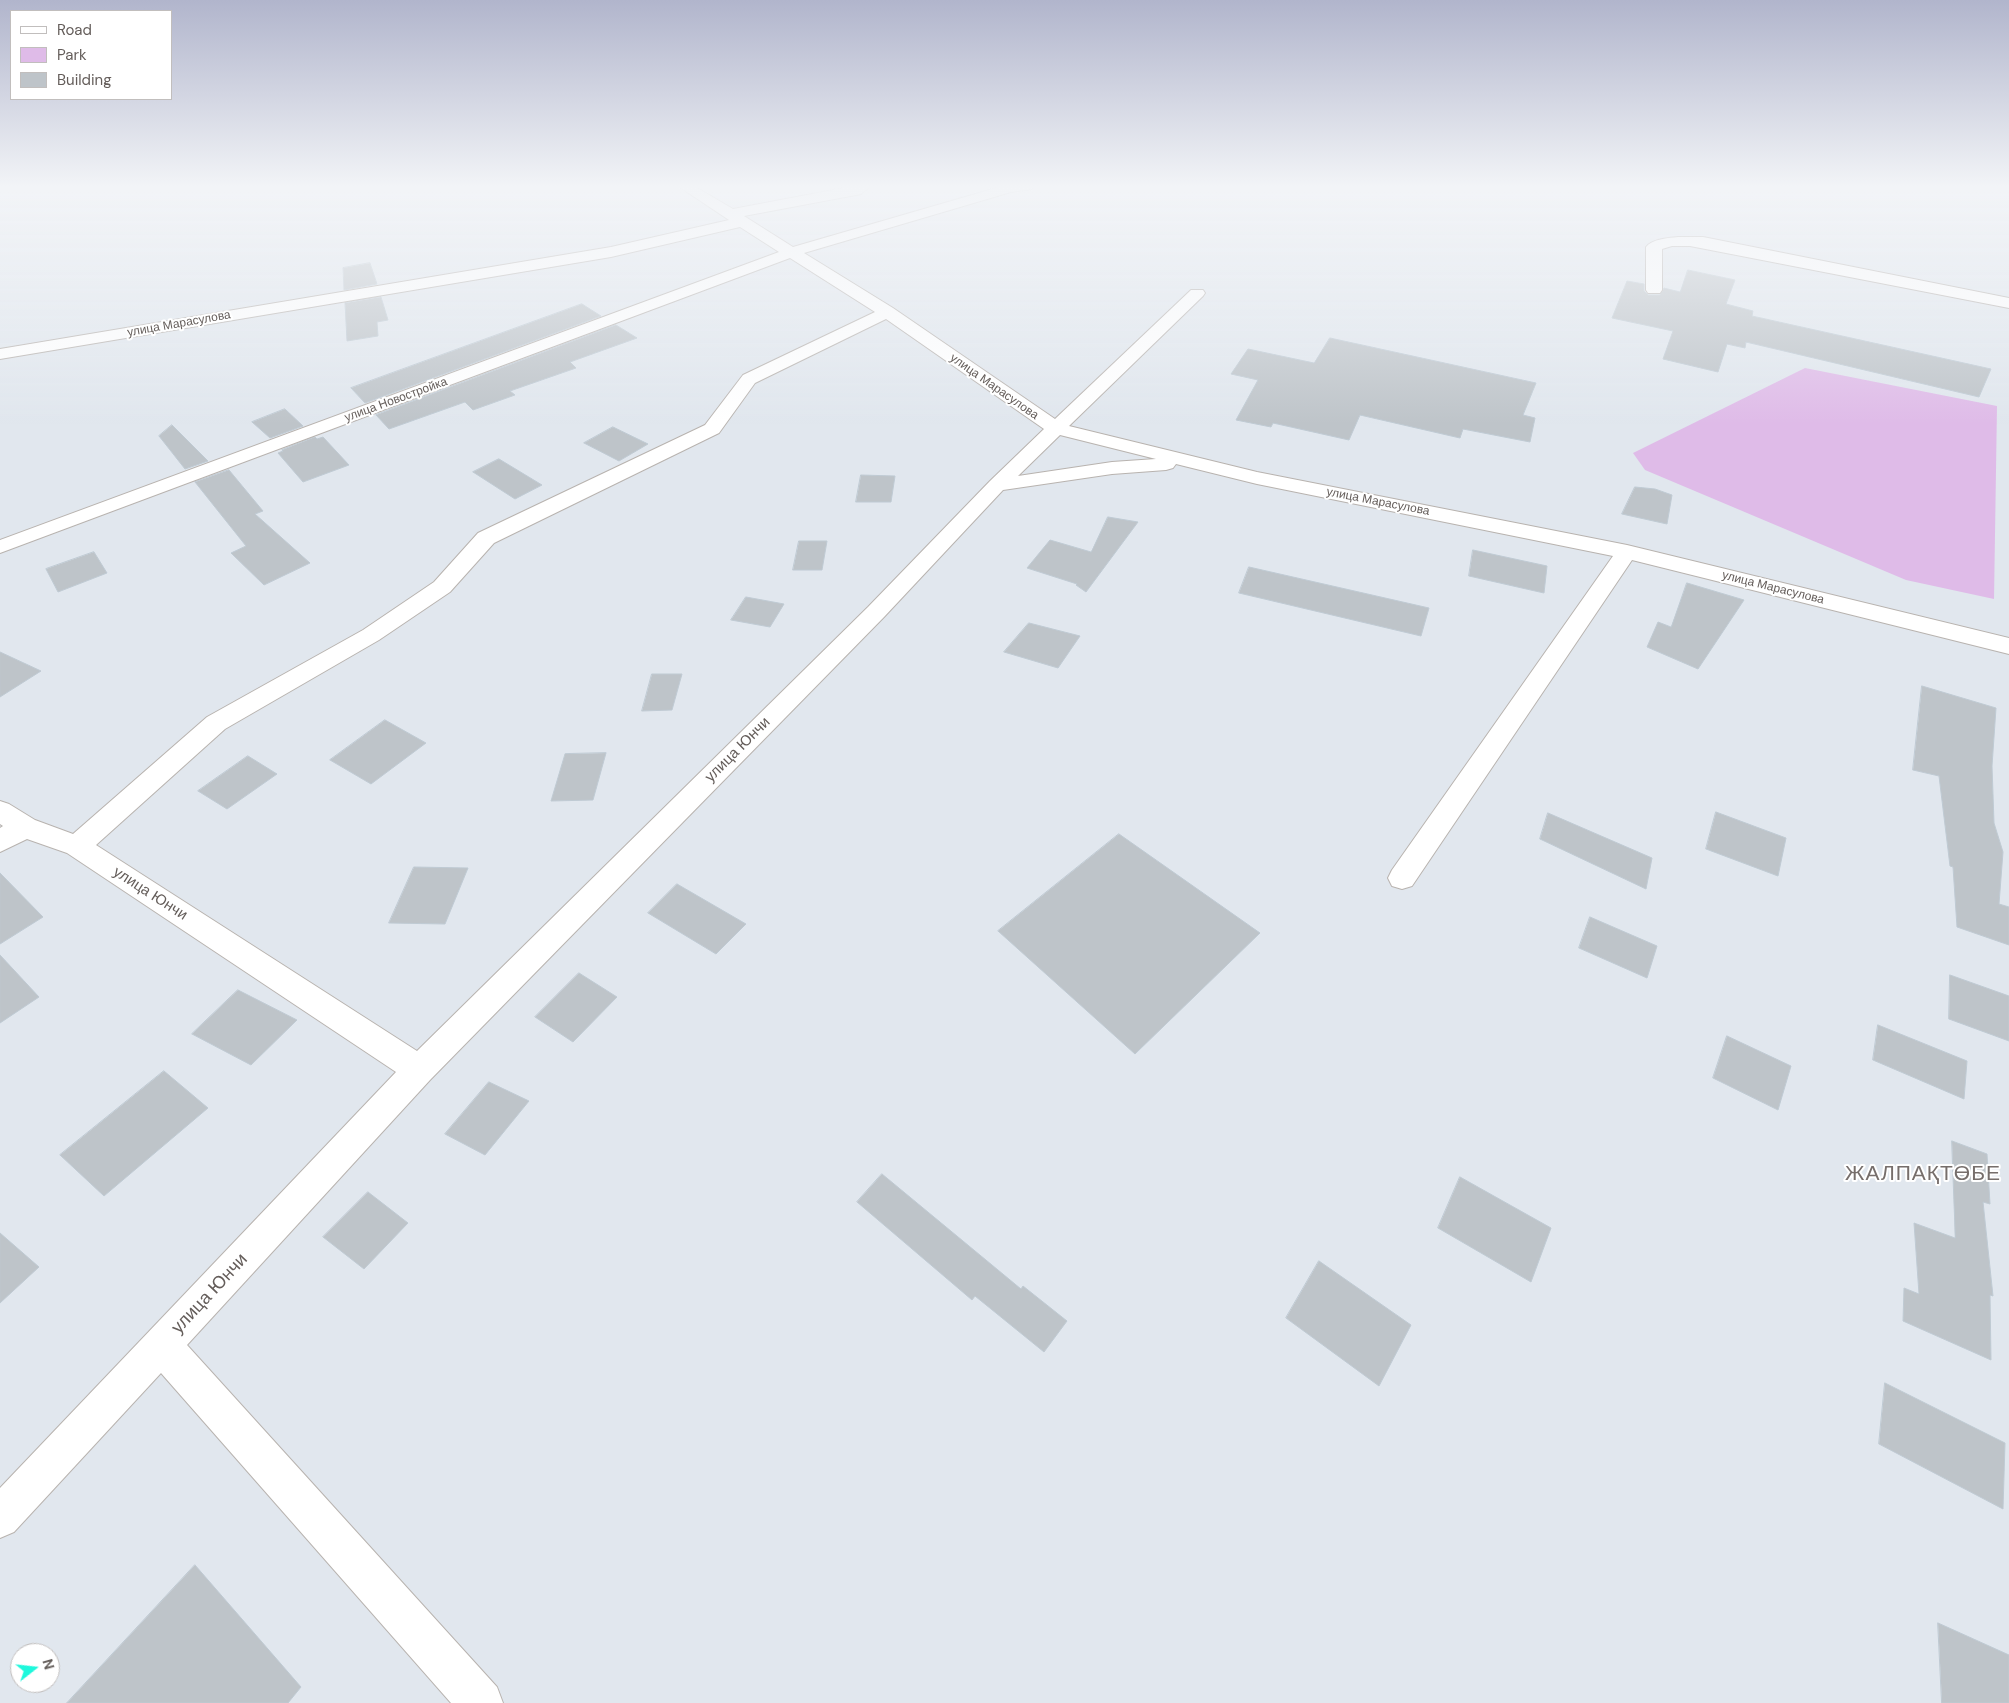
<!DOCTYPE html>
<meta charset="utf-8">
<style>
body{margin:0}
#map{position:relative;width:2009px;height:1703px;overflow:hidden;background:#e1e7ee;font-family:"DM Sans",sans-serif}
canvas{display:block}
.legend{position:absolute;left:10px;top:10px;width:162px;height:90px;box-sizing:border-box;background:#fff;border:1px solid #c1bebd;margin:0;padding:6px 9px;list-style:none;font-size:15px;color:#645d5a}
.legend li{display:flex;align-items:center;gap:10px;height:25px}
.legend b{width:25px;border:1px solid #c1bebd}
.north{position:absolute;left:10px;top:1643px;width:50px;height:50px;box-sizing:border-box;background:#fff;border:1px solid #c1bebd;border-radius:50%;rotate:74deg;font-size:14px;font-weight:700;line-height:20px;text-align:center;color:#645d5a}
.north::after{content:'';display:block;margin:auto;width:18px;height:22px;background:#1ef8dc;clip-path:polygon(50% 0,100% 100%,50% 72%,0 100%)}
</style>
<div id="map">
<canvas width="2009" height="1703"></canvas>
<ul class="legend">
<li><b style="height:6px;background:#fff"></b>Road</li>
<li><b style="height:14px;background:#dfbbe8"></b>Park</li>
<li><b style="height:14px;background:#bec4c9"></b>Building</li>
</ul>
<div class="north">N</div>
</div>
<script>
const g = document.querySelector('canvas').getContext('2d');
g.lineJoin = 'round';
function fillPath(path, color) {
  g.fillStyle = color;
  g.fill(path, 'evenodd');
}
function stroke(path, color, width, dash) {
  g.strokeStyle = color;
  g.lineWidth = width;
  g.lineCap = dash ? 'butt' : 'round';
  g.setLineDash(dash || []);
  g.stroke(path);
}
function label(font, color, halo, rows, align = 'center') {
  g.font = font + ' "DM Sans",sans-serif';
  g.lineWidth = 4;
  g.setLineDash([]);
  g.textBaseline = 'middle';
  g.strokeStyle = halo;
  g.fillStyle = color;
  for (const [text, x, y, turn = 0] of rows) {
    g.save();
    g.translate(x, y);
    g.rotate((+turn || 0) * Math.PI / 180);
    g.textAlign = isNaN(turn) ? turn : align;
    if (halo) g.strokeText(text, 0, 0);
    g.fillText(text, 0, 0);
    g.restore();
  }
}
const green = new Path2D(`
 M1805,368L1997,406L1994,599L1906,580L1645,470L1633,453Z`);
const building = new Path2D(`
 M370,263L377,284L344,290L343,268Z
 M1688,270L1735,280L1726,304L1753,311L1752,316L1991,369L1979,397L1746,342L1745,348L1727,344L1718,372L1663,359L1673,331L1612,318L1627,281L1644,284V291L1648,295H1660L1664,288L1680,292Z
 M381,297L388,320L377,322L378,336L347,341L345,303Z
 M582,304L601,316L365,403L351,388Z
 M616,325L637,338L570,362L576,368L510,391L515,395L473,410L465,402L389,429L376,415Z
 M1330,338L1536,383L1523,415L1535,418L1530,442L1463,429L1460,438L1360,415L1349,440L1273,423L1271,427L1236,420L1258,380L1231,374L1248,349L1314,363Z
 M285,409L303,426L270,438L252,422Z
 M172,425L208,461L185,469L159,436Z
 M613,427L648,444L619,461L584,443Z
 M315,437L317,439L323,437L349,465L303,482L278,453L283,451L282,450Z
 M499,459L542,485L515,499L473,472Z
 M229,470L263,511L255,514L310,563L264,585L231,553L246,546L195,482Z
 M861,475L895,476L891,502H856Z
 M1635,487L1655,489L1672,495L1667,524L1622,514Z
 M1108,517L1138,522L1086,592L1076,585L1077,584L1027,568L1050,540L1091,552Z
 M799,541H827L822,570H793Z
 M1473,550L1547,566L1544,593L1469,576Z
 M94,552L107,573L58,592L46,569Z
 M1249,567L1429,608L1421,636L1239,593Z
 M1687,583L1744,600L1698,669L1647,647L1658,622L1671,627Z
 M746,597L784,604L770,627L731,620Z
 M1029,623L1080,636L1058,668L1004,652Z
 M0,652L41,671L0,697Z
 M652,674H682L672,710L642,711Z
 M1922,686L1996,708L1992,766L1994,823L2003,852L1999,904L2009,907V945L1957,927L1953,867L1950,866L1939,776L1913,770Z
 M385,720L426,743L371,784L330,760Z
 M606,753L593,800L551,801L565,754Z
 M248,756L277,774L227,809L198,791Z
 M1716,812L1786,838L1778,876L1706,849Z
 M1548,813L1652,858L1646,889L1540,839Z
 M1119,834L1260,933L1135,1054L998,931Z
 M414,867L468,868L445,924L389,923Z
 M0,873L43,917L0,944Z
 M677,884L746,924L716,954L648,913Z
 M1590,917L1657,946L1647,978L1579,948Z
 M0,955L39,997L0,1023Z
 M579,973L617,997L573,1042L535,1017Z
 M1950,975L2009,996V1041L1949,1019Z
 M238,990L297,1020L251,1065L192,1034Z
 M1878,1025L1967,1061L1964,1099L1873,1060Z
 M1727,1036L1791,1066L1778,1110L1713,1078Z
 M164,1071L208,1108L104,1196L60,1155Z
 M489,1082L529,1101L485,1155L445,1134Z
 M1952,1141L1987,1154L1990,1204L1983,1202L1993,1296L1990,1295L1991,1360L1903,1321L1904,1288L1919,1294L1914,1223L1955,1238Z
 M882,1174L1021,1289L1023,1286L1067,1321L1044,1352L975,1296L972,1300L857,1202Z
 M1460,1177L1551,1228L1531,1282L1438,1228Z
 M368,1192L408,1223L364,1269L323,1237Z
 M0,1233L39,1267L0,1303Z
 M1319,1261L1411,1325L1379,1386L1286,1318Z
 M1885,1383L2005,1443L2003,1509L1879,1444Z
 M195,1565L301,1687L288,1703H67Z
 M1938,1623L2009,1655V1703H1942Z`);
const minor = new Path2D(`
 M678,186H694L733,209L854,186H870L861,194L856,195L744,216L793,247L1003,186H1034L1032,189L1011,192L804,253L893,308L1055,419L1191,290H1203L1205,293L1203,296L1069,426L1257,472L1627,545L2009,638V654L1632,560L1412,886L1402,889L1392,886L1388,878L1392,870L1613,556L1257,484L1176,464L1173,468L1166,470L1112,474L1003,490L884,617L430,1080L187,1345L497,1687L503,1703H451L161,1373L14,1532L0,1538V1488L396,1072L67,853L27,839L0,852V828L3,826L0,824V801L9,804L35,820L73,834L207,717L363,630L434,582L478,533L705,425L743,375L875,312L790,258L0,553V540L779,252L740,227L611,257L0,359V349L611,247L729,220ZM886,319L1044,429L990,481L868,607L417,1051L96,845L225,729L379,640L450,592L494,543L719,433L755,383ZM1060,435L1156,459L1112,462L1018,476Z
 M1678,237H1703L2009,298V308L1690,246H1672L1662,249V290L1660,293H1648L1646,290V247C1652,239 1668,238 1678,237Z`);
const farStreetnames = [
 ["улица Марасулова",179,324,-10],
 ["улица Марасулова",994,387,35],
 ["улица Новостройка",396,400,-20],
 ["улица Марасулова",1378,502,11],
 ["улица Марасулова",1773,588,14]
];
const streetNames = [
 ["улица Юнчи",738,750,-45],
 ["улица Юнчи",150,894,33]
];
const nearStreetnames = [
 ["улица Юнчи",210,1294,-47]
];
const nearQuarternames = [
 ["ЖАЛПАҚТӨБЕ",1923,1174]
];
fillPath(green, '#dfbbe8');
fillPath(building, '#bec4c9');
stroke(building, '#bfcad3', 1);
stroke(minor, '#b8b3af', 2);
fillPath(minor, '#fff');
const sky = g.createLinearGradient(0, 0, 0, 424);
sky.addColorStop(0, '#b1b5cc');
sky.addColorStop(0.44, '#f2f4f7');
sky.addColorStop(1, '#f2f4f700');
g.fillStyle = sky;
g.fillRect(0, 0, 2009, 424);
label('12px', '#645d5a', '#fff', farStreetnames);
label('15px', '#645d5a', '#fff', streetNames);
label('18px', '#645d5a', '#fff', nearStreetnames);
g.letterSpacing = '1px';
label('21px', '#766e6b', '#fff', nearQuarternames);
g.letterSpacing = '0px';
</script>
